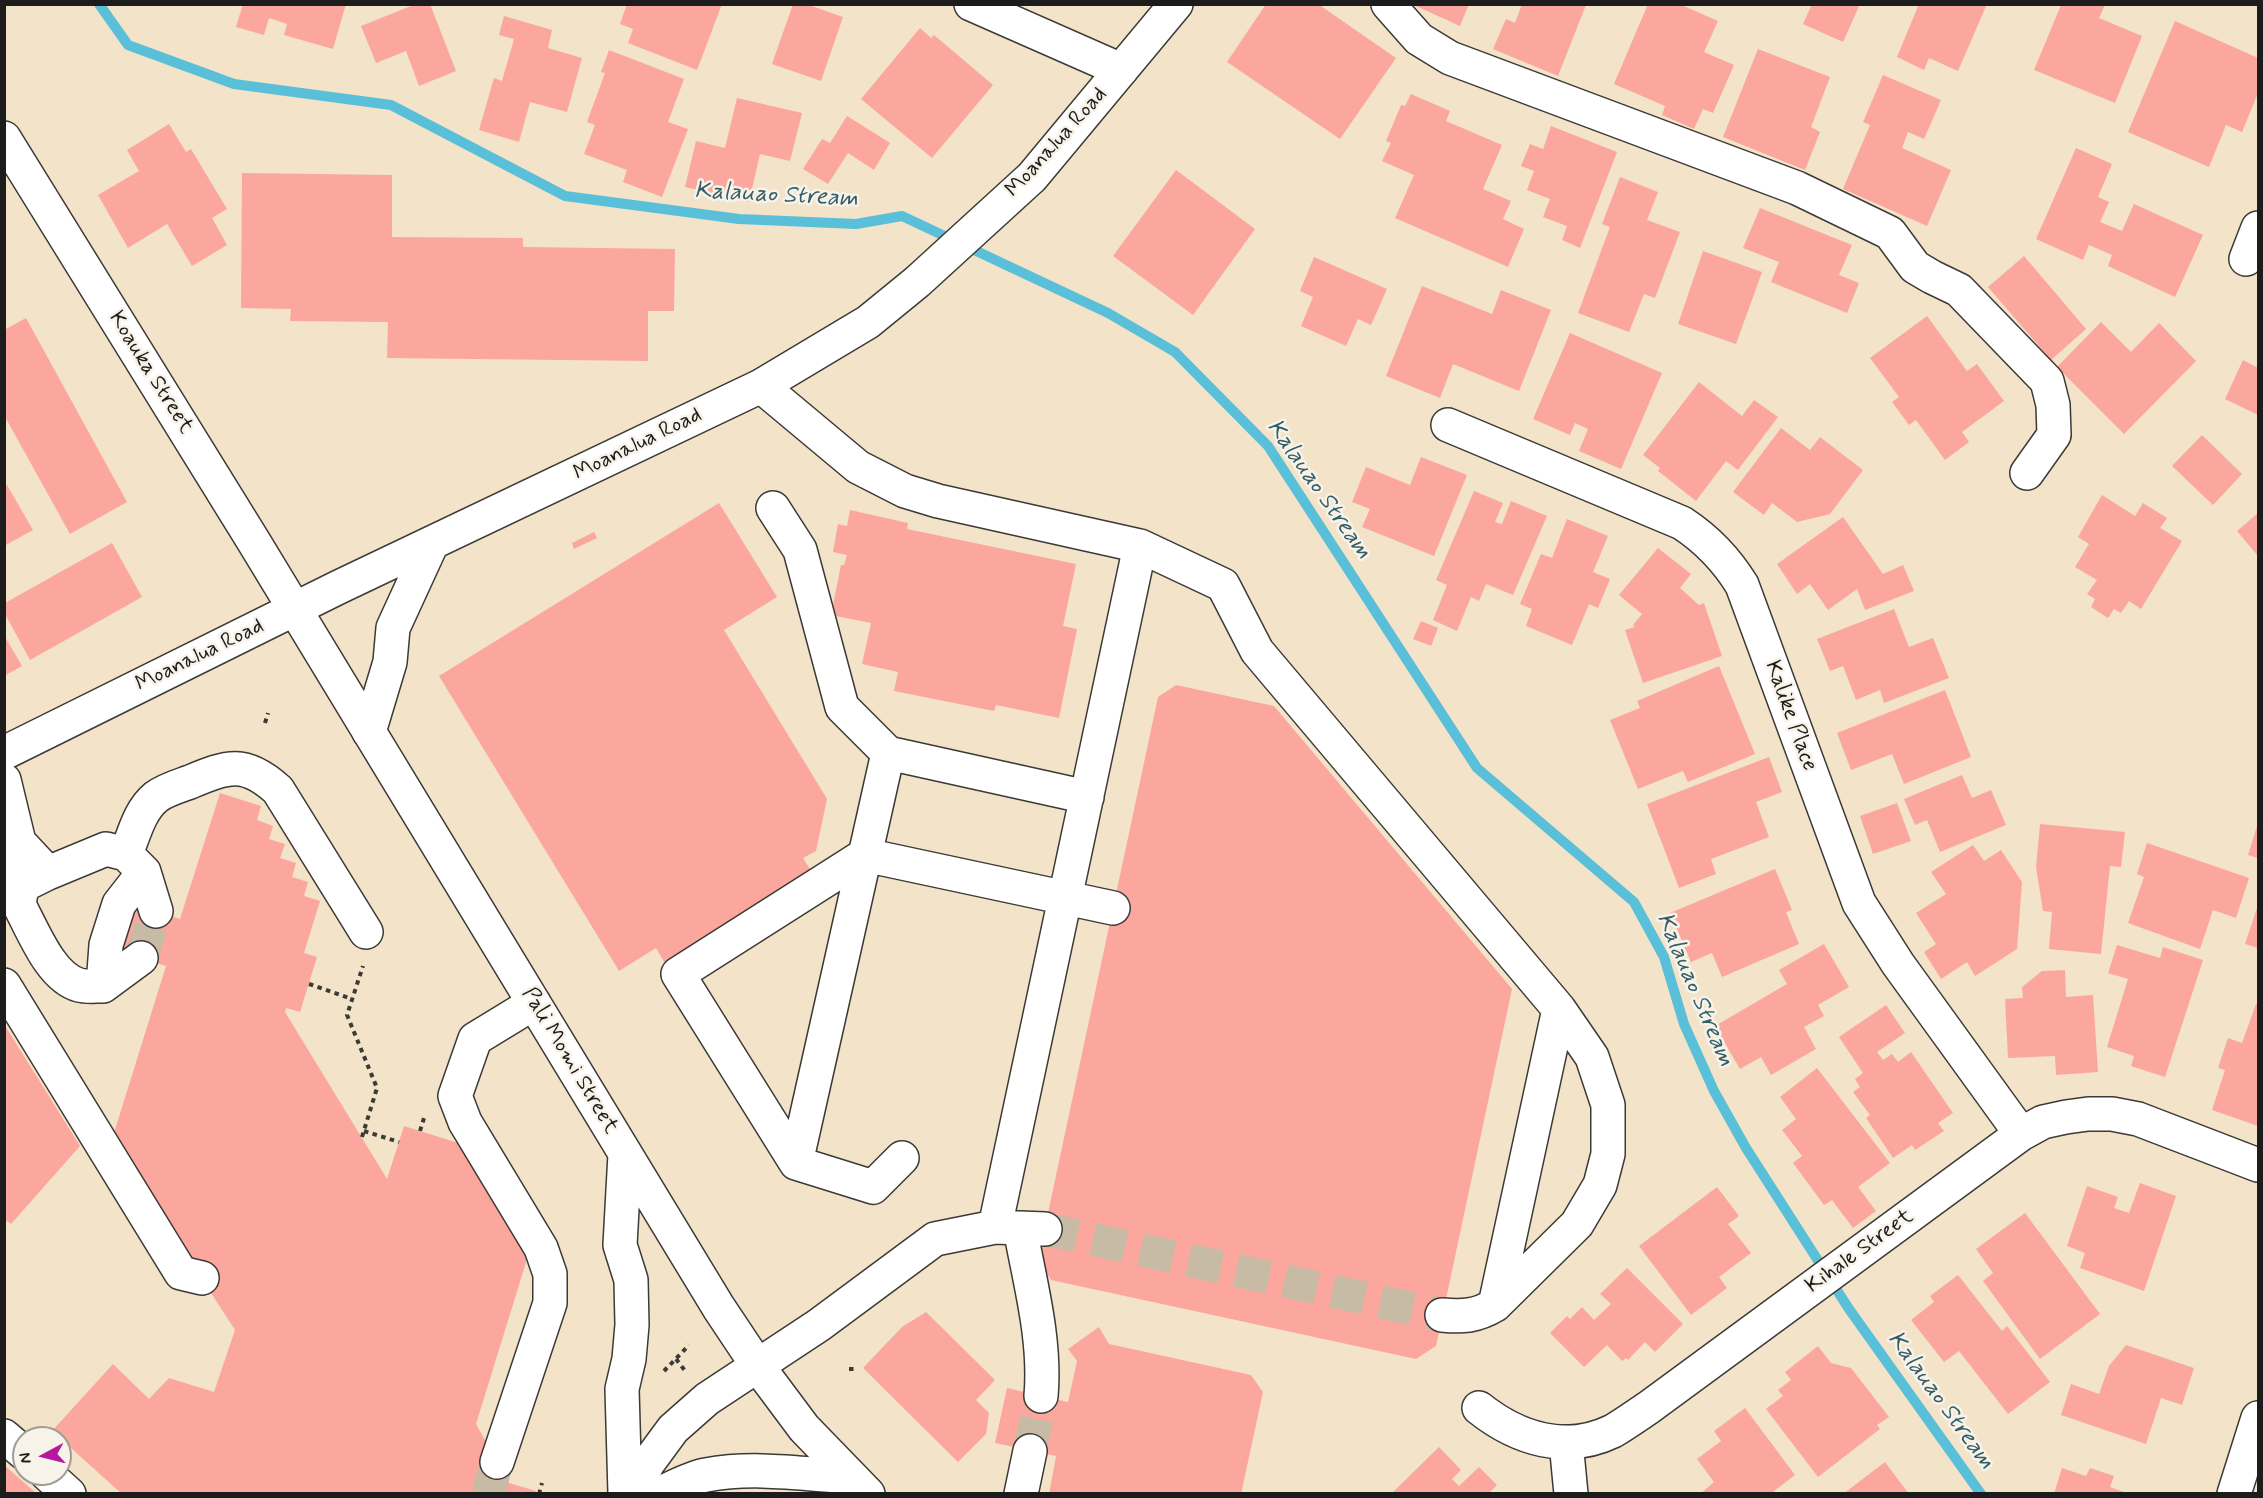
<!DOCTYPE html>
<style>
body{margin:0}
#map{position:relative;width:2263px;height:1498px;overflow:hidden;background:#f2e3c9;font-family:Mynerve,sans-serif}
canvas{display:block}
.frame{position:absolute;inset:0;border:6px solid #1c1c1c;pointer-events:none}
.north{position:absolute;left:12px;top:1426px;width:60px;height:60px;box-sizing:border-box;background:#f7f3e8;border:2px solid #9f9d96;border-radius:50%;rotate:263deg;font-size:16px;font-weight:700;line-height:24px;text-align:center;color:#1c1c1c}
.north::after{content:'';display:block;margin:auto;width:21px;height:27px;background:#b5179e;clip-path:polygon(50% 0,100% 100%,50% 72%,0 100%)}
</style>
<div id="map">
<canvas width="2263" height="1498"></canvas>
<div class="frame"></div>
<div class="north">N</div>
</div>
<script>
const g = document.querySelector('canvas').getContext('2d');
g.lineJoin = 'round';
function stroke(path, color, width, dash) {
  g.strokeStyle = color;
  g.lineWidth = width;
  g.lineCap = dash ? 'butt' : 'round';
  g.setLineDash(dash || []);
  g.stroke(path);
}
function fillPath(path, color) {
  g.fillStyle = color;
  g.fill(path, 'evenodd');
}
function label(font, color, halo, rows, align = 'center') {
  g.font = font + ' Mynerve,sans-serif';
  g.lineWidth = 5;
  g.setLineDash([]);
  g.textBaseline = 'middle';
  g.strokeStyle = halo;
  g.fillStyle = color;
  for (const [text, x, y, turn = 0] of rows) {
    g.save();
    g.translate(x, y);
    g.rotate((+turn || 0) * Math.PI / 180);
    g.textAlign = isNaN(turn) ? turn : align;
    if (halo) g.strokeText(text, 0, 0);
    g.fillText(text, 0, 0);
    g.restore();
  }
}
const stream = new Path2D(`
 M99,4L128,45L234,84L391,105L565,196L739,219L856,224L902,216L1108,313L1175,352L1268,446L1477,768L1634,902L1664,957L1684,1024L1714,1091L1746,1148L1849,1309L1981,1494`);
const building = new Path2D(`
 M243,4H346L333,49L284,35L287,24L269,18L264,35L236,27Z
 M416,4H430L456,71L419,86L406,51L376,63L361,26Z
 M627,4H722L697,70L628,43L633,29L620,24Z
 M793,4H806L843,17L821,81L772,64Z
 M1266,4H1318L1396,58L1340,139L1227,62Z
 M1416,4H1469L1460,26L1416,6Z
 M1522,4L1586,5L1558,76L1493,49L1506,19L1515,23Z
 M1648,4H1679L1718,21L1704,52L1734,65L1713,113L1703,109L1694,129L1662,115L1665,106L1614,84Z
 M1812,4H1860L1843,42L1803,24Z
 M1919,4H1987L1958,71L1929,58L1924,70L1897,57Z
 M2061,5H2105L2099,18L2142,36L2115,103L2034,70Z
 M504,16L552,30L548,48L582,58L567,112L530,102L519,142L479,130L494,78L502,81L514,39L499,35Z
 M2175,21L2258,58V93L2242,132L2226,125L2209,167L2128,132Z
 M920,28L931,38L934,35L993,85L932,158L861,99Z
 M1758,49L1830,77L1811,127L1820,132L1805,170L1723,137Z
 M609,50L684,79L668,122L688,129L662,197L623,182L627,170L584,154L595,125L587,122L605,73L601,72Z
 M1883,75L1941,100L1924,139L1908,132L1902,148L1951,170L1927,226L1843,189L1870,125L1863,122Z
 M1411,94L1450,111L1446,121L1502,145L1483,189L1511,201L1503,219L1524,229L1508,267L1395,218L1414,175L1382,161L1391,143L1386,141L1401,105L1405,106Z
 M737,98L802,113L790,161L760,154L749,202L685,187L696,141L725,148Z
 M847,116L890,143L874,170L848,153L828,184L803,169L822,139L830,143Z
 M169,124L186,152L191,149L227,209L212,218L227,245L192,266L167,224L128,248L98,195L139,171L127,150Z
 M1551,126L1617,152L1580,248L1562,240L1567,226L1543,217L1550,199L1527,190L1534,171L1521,166L1530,144L1543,149Z
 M2076,148L2112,164L2098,197L2109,202L2100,222L2122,231L2134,204L2203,235L2175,297L2108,266L2112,255L2089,245L2083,260L2036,239Z
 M1176,170L1255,229L1193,315L1113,256Z
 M242,173L392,175V237L523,238V247L675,249L674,311H648V361L387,358L388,322L290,321L291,309L241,308Z
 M1620,177L1658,192L1647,220L1680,232L1655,298L1644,294L1629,332L1578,313L1610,227L1602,224Z
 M1760,208L1852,245L1839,275L1859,283L1847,313L1771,282L1779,262L1743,248Z
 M1703,251L1762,272L1736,344L1678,324Z
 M2024,256L2086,329L2051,360L1988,287Z
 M1314,257L1387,289L1371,325L1358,319L1346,346L1301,326L1313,297L1300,291Z
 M1422,286L1492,314L1501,290L1551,310L1519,391L1453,364L1440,398L1386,376Z
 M1927,316L1967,371L1977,364L2004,401L1962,432L1969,442L1945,460L1916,420L1909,425L1892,402L1899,397L1870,358Z
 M26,318L127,502L70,534L4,415V330Z
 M2101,322L2131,352L2159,323L2196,361L2124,434L2057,367Z
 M1570,333L1662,373L1621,469L1579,451L1588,429L1575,423L1570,435L1533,419Z
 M2243,360L2258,368V415L2225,399Z
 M1699,382L1742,416L1754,400L1778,417L1738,470L1726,461L1696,501L1658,471L1660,468L1643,455Z
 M1781,428L1810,450L1820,437L1863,470L1830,514L1797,522L1772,503L1764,515L1733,492Z
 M2202,435L2242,474L2213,505L2172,466Z
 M1421,457L1467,475L1434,556L1362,527L1370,509L1352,502L1366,467L1410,485Z
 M7,485L33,530L4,546V486Z
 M1474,491L1503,503L1495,522L1502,524L1511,501L1547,516L1513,595L1486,584L1479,601L1471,597L1457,631L1433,620L1447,585L1436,580Z
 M2102,495L2135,516L2143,503L2167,518L2160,528L2182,541L2141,609L2129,601L2121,613L2114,609L2108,618L2091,607L2095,599L2087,594L2097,580L2075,567L2089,544L2078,537Z
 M719,503L777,597L724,630L827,799L816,851L803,858L813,874L666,965L656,948L619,971L439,676Z
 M850,510L908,523L907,529L1076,564L1063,626L1077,629L1059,718L996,705L994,711L894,691L898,672L862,664L871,623L831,615L841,565H844L847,555L833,552L838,524L847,526Z
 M2258,513V556L2237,531Z
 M1843,517L1883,574L1903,565L1914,591L1865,610L1857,589L1828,610L1810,584L1797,594L1777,564Z
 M1567,519L1608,536L1593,572L1610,579L1598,608L1589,604L1572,645L1526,626L1532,609L1520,604L1541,554L1552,558Z
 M594,532L597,538L574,549L572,543Z
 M112,543L142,597L30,660L5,614V603Z
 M1658,548L1691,574L1680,588L1699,605L1704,603L1722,656L1643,683L1625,630L1635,627L1633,625L1642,614L1619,595Z
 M1894,609L1909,647L1933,638L1949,678L1884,703L1880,690L1856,700L1843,666L1830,671L1817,639Z
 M1421,621L1438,628L1431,646L1413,639Z
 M4,635L22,666L4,676Z
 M1719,666L1755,754L1688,782L1683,771L1638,789L1610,720L1640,708L1637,701Z
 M1176,685L1274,706L1512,989L1436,1346L1416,1359L1051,1280L1038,1260L1158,697Z
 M1945,690L1971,757L1904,784L1892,754L1851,770L1837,733Z
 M1769,757L1782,792L1756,802L1769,837L1711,859L1716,874L1679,888L1647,804Z
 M1962,775L1972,798L1991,790L2006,825L1940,852L1927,820L1915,825L1904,799Z
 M220,793L261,806L257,820L273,826L269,839L285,844L280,858L296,863L292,877L308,882L304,896L320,901L304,953L317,957L300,1012L286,1008L285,1012L387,1179L404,1126L474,1148L486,1167L481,1181L497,1186L508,1205L504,1219L520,1224L532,1243L476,1424L509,1483L536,1491L535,1494H122L52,1431L113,1364L149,1399L169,1378L214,1392L235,1330L182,1248L109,1149L166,966L117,951L131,903L180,919Z
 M1897,803L1911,841L1873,854L1860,816Z
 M2258,823V858L2248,855Z
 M2040,824L2125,832L2121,867L2110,866L2101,954L2049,949L2052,912L2043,911L2036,867Z
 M2147,843L2249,878L2236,918L2213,910L2200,949L2128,923L2144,877L2137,874Z
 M1973,845L1984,861L2001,850L2022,882L2017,949L1975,976L1967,962L1941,979L1924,952L1936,944L1916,913L1946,894L1931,872Z
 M1775,869L1792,910L1786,912L1799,944L1722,977L1712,953L1691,962L1670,913Z
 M2258,905V948L2245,944Z
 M1824,944L1849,987L1818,1005L1824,1016L1804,1027L1816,1049L1771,1075L1761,1057L1740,1069L1715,1026L1787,984L1779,970Z
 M2117,945L2160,958L2163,947L2203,960L2165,1077L2131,1066L2134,1056L2107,1047L2128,979L2108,973Z
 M2065,970L2066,997L2093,995L2098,1072L2056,1075L2055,1056L2008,1058L2005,999L2023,998L2022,987L2042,971Z
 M2256,1004L2258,1005V1126L2212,1110L2225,1070L2218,1068L2228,1038L2242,1043Z
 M1886,1005L1905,1033L1877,1052L1883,1060L1892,1054L1898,1062L1911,1052L1953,1113L1938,1123L1944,1131L1915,1150L1912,1145L1893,1158L1866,1118L1870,1115L1853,1092L1860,1087L1855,1079L1863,1073L1839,1037Z
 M4,1024L80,1146L11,1224L4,1219Z
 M1817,1068L1890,1163L1858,1187L1876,1211L1853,1228L1832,1200L1824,1205L1793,1163L1802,1156L1782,1130L1796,1119L1780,1097Z
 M2140,1183L2176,1196L2144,1291L2080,1268L2085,1253L2067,1246L2087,1186L2118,1197L2114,1208L2129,1213Z
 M1717,1187L1739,1216L1728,1224L1751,1253L1719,1277L1727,1288L1691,1315L1639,1246Z
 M2025,1213L2100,1314L2040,1359L1983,1281L1993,1273L1976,1249Z
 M1627,1268L1683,1324L1655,1352L1645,1342L1628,1360L1626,1358L1622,1361L1607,1345L1584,1367L1550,1333L1567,1316L1570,1319L1582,1307L1594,1320L1611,1304L1600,1294Z
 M1958,1275L2002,1331L2007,1326L2050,1382L2008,1414L1959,1351L1944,1362L1911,1320L1934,1302L1930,1296Z
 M926,1312L995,1380L976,1400L989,1413L986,1434L958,1462L863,1368L902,1327Z
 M1099,1327L1109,1344L1251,1375L1263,1392L1241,1494H1049L1056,1456L995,1443L1007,1388L1068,1402L1077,1361L1068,1349Z
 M2126,1345L2194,1368L2182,1405L2161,1398L2146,1444L2061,1415L2071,1384L2099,1394L2109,1366Z
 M1818,1346L1831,1363L1851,1368L1889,1417L1877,1425L1880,1429L1818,1477L1766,1409L1783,1396L1778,1390L1791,1380L1785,1372Z
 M1745,1408L1795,1475L1774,1491L1775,1494H1700L1714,1482L1697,1459L1721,1441L1714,1431Z
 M1439,1447L1461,1470L1452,1479L1459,1486L1479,1467L1497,1485L1488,1494H1391Z
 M1885,1462L1909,1494H1843Z
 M4,1465L37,1494H4Z
 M2062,1468L2086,1476L2090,1468L2114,1476L2110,1487L2129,1494H2054Z`);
const minorTunnel = new Path2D(`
 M141,958L156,911
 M1045,1229L1442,1315
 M1030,1451L1041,1396
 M488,1494L497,1462`);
const path = new Path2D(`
 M265,723L268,713
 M309,984L352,999
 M364,1131L399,1142
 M420,1131L424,1118
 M362,1137L377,1088L347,1015L363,966
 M676,1359L686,1372
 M849,1369H855
 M664,1371L689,1345
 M539,1494L542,1483`);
const minor = new Path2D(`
 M971,4L1121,70
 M1388,4L1419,39L1450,58L1797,188L1890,233L1915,267L1932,277L1959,290L2047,381L2053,405L2054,435L2027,473
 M4,138L254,542L719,1308L757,1365L804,1428L868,1494
 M2246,259L2258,228
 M761,386L858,467L905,491L938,501L1140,546L1223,585L1257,651L1559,1009L1592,1057L1608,1105V1154L1600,1185L1577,1224L1495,1305C1477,1316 1463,1317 1442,1315
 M1448,425L1682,523C1708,540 1726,559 1742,585L1859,903L1898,964L2021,1134
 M773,508L800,550L842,707L888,753L1087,797
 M888,753L796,1163L873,1187L902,1158
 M4,780L19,842L48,873
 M126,854C134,835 139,811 156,797C165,790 179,786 190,782C228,766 245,760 278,790L366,932
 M4,863L22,886L19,905C33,930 50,977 79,985C86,987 95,986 103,986L106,945L119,904L144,872L126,854L106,849L48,873L22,886
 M144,872L156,911
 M4,985L181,1273L202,1278
 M103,986L141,958
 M625,1154L620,1245L631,1280L632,1325L629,1359L622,1389L625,1494
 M796,1163L678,974L865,855L1113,908
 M995,1227L1140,546
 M1020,1228C1030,1283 1046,1340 1041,1396
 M1495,1305L1559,1009
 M1479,1408C1518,1439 1566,1454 1613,1431C1625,1424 1636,1416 1648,1408L2021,1134L2043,1122L2066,1117L2088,1114H2112L2138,1119L2258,1165
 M4,1436L24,1453
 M1566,1442L1571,1494
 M497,1462L550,1303V1274L541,1248L465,1122L455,1096L475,1039L534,1003
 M47,1474L69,1494
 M632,1494L648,1463L673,1429L707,1399L819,1325L935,1239L995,1227L1045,1229
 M659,1494C674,1487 690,1478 706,1475C754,1466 803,1474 851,1477
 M1021,1494L1030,1451`);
const major = new Path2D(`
 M369,732L390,662L393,628L432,543
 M4,753L339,587L761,386L868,322L917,282L1032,177L1176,4
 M2234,1494L2258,1418`);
const streetNames = [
 ["Moanalua Road",1057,143,-48],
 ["Koauka Street",150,373,58],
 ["Moanalua Road",638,445,-26],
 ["Moanalua Road",200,656,-26],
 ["Kalike Place",1790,716,70],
 ["Pali Momi Street",569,1061,59],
 ["Kihale Street",1860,1252,-36]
];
const waterNames = [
 ["Kalauao Stream",776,196,3],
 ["Kalauao Stream",1318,490,55],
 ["Kalauao Stream",1694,990,67],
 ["Kalauao Stream",1940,1401,54]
];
stroke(stream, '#5abfd8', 10);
fillPath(building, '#fca79e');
stroke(minorTunnel, '#c7bba6', 33, [33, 16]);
stroke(minor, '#3c3a36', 36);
stroke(major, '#3c3a36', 36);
stroke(path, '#3c3a36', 4, [4.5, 4.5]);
stroke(minor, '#fff', 33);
stroke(major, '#fff', 33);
label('22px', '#1c1c1c', '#f7f3e8', streetNames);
label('italic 24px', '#355d67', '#f7f3e8', waterNames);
</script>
